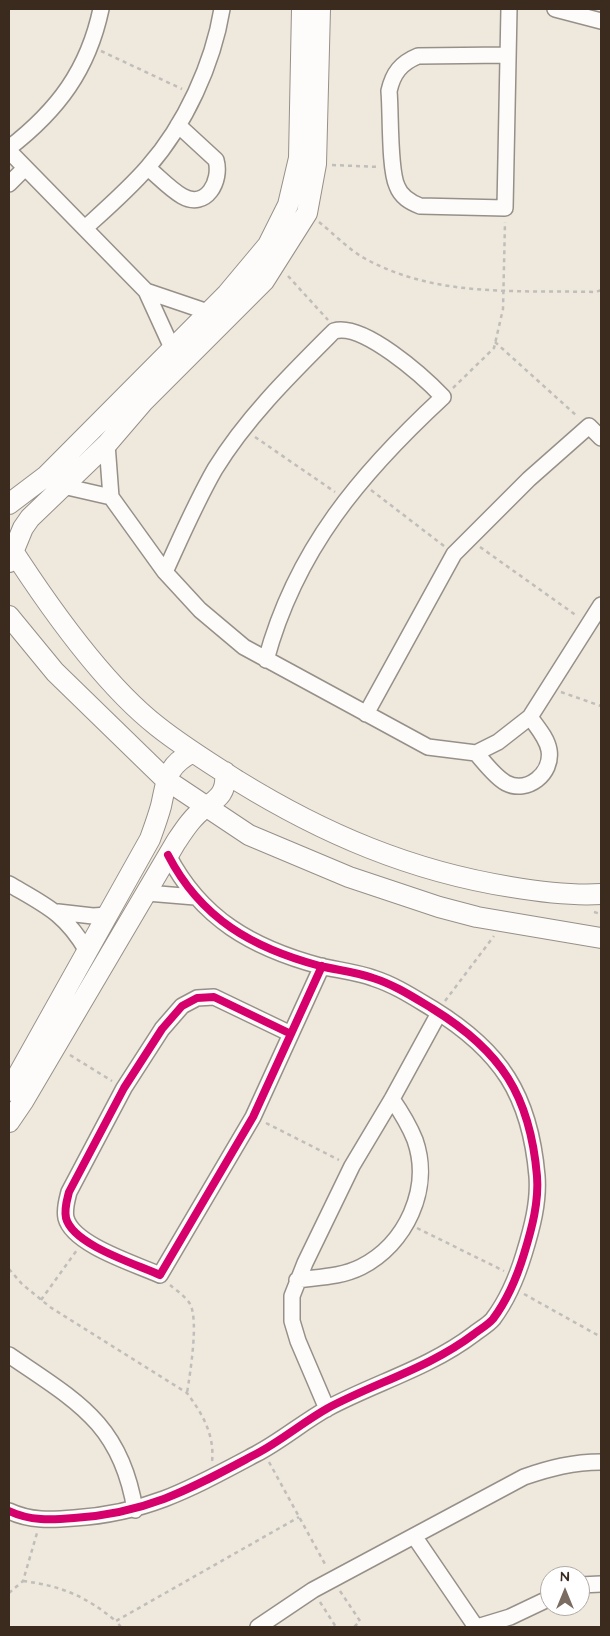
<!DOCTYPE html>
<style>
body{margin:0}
#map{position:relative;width:610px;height:1636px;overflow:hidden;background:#efe8dd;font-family:"Architects Daughter",sans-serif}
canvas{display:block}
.frame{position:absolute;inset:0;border:10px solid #3b2a1e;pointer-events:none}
.north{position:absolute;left:540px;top:1566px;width:50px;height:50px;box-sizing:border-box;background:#fff;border:1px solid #b1aaa5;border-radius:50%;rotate:0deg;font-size:14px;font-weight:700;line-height:20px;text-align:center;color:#3b2a1e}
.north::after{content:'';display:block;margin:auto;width:18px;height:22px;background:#7a6c61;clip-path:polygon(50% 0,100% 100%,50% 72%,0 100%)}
</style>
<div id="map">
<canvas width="610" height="1636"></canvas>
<div class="frame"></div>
<div class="north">N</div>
</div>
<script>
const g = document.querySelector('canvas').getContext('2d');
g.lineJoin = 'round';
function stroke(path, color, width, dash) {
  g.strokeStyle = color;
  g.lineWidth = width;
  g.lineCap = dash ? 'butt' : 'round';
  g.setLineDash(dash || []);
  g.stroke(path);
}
const path = new Path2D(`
 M101,51L182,89
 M332,165L379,167
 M319,222C333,233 348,249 364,258C436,298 516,290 596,292L601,290
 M288,276L328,320
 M495,342L578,417
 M453,388L494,348L503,309L505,222
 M255,437L335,492
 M371,490L444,546
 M480,547L577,616
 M561,692L601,706
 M594,912L601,914
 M445,1001L494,936
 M70,1055L112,1081
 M266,1123L339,1160
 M417,1228L504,1271
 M9,1269L22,1284L50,1307L187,1393C202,1413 215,1435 212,1462
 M170,1285C176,1290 186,1297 190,1304C199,1320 190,1374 187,1393
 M524,1294L601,1337
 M41,1300L77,1250
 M269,1462L326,1566
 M23,1581C62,1586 85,1596 116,1621
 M340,1591L360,1621L354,1627
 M9,1593L23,1581L37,1533
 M320,1602L336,1627
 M121,1627L116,1621L299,1517`);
const street = new Path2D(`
 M555,9L601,21
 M507,55L418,56C401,63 393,73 389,91C391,113 389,169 397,186C401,197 410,202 420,206L505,208L509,9
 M9,148C58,110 88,70 101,9
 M9,151L146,291L172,348
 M148,168C159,177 170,189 182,196C206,210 222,181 216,160L178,125
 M9,184L25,168
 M85,228C106,209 129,189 148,167C185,125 213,64 222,9
 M146,291L208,312
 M107,444L111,497L165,572L200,610L244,647L428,747L476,753L498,742L530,717L601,605
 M63,486L111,497
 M165,572C181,537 196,502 215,469C247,417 291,374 334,331C363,322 424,377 443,397C361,473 296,549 266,660
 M366,714L454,554L529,479L589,426L601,438
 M476,753C484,762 495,777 506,783C527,794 553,774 549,750C547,738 537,727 530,717
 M9,884C45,905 65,913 87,951
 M147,893L195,897
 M58,912L93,916L108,915
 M291,1034L214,997L197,998L182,1006L162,1029L124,1088L69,1192C67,1200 64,1209 66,1218C73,1245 136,1264 160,1275L253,1117L322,966
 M297,1280C319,1277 341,1277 361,1267C406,1244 432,1189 415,1140C409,1125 401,1112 392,1099
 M9,1355C76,1401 121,1423 135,1510
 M327,1409L298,1341L292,1321V1296L305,1263L352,1166L392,1099L439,1013
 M9,1511C30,1521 51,1520 74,1518C149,1513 192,1488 256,1454C281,1441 303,1422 328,1408C377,1382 429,1368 474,1334C480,1329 488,1325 493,1319C508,1299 517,1277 524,1254C532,1228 539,1202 537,1176C530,1095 501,1051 433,1009C413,997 395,985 373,978C356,972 337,970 320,966C253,948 201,919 168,855
 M414,1536L476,1627
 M580,1585L601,1584
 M258,1627L313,1590L524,1477C550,1468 573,1462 601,1462
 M477,1627L510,1617L550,1598`);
const secondary = new Path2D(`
 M9,504L46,476L227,294L268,245L288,205L299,158L302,9
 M9,545C47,604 102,683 157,726C182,746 211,764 238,781C324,834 411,871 511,887C541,892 571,896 601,894
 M9,562L23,528L30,518L107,444L143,402L264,281L307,213L316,164L320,9
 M9,616L55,672L165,779L249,835L349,877L439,907L477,917L601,938
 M9,1091L150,839C154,828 158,817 161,806C167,779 166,766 193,752
 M9,1122L24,1100L176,842C184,830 193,816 205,808C219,798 227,792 225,772`);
const cycleway = new Path2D(`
 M291,1034L214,997L197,998L182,1006L162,1029L124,1088L69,1192C67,1200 64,1209 66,1218C73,1245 136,1264 160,1275L253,1117L322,966
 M9,1511C30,1521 51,1520 74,1518C149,1513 192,1488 256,1454C281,1441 303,1422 328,1408C377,1382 429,1368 474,1334C480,1329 488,1325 493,1319C508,1299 517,1277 524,1254C532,1228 539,1202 537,1176C530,1095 501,1051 433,1009C413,997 395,985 373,978C356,972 337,970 320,966C253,948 201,919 168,855`);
stroke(street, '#969088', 18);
stroke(secondary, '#969088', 22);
stroke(path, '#c0beba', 2.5, [4, 4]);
stroke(street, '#fdfcfa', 15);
stroke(secondary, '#fdfcfa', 20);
stroke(cycleway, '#d6006c', 8);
</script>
